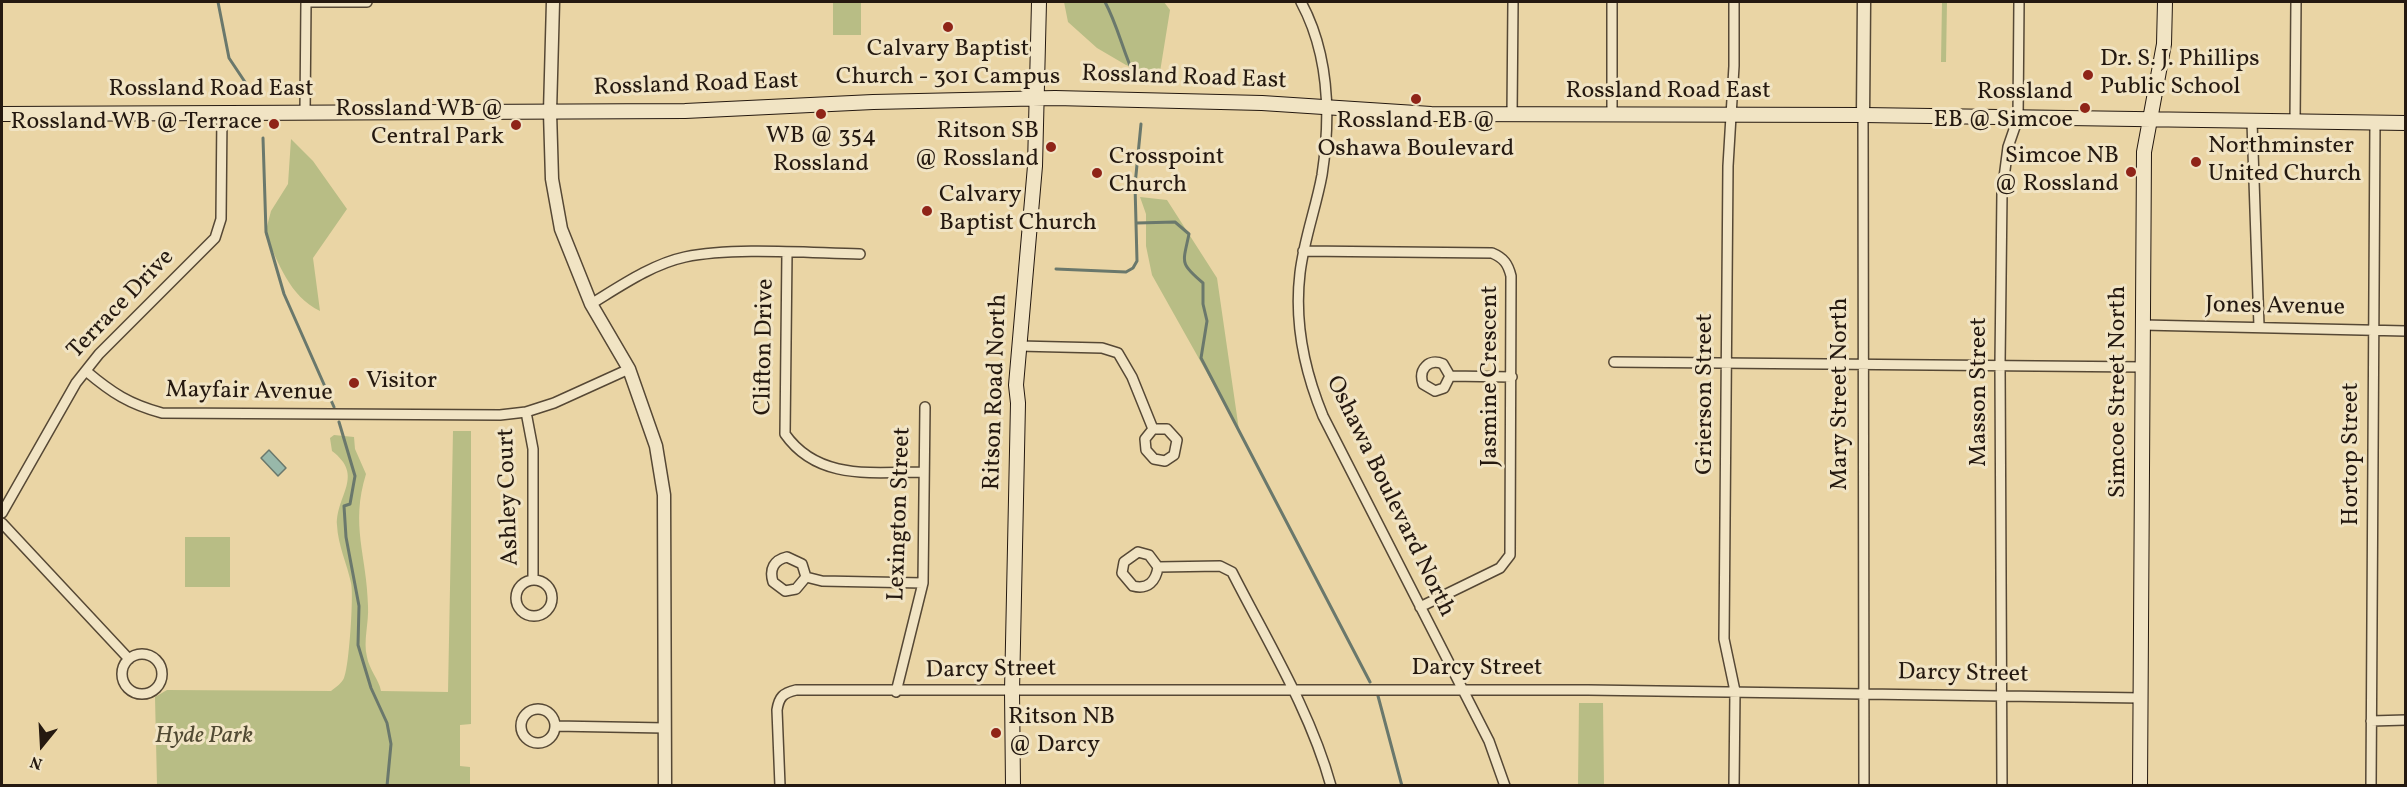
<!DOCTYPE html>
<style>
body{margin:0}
#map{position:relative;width:2407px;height:787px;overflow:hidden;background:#ead5a5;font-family:Vollkorn,serif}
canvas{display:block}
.frame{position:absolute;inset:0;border:3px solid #251910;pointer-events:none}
.north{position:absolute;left:12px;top:715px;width:60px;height:60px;-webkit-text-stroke:4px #f1e4c4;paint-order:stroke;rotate:198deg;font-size:16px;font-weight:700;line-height:24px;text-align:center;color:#251910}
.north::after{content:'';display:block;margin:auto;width:21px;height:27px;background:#251910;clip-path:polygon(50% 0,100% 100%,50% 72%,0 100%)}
</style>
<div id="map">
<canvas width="2407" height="787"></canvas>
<div class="frame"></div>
<div class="north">N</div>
</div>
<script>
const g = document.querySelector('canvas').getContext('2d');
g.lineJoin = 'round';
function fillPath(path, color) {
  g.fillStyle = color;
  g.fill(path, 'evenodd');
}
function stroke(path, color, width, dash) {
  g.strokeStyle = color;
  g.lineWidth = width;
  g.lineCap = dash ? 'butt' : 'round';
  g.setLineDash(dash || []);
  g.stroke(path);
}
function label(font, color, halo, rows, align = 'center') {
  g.font = font + ' Vollkorn,serif';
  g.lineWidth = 6;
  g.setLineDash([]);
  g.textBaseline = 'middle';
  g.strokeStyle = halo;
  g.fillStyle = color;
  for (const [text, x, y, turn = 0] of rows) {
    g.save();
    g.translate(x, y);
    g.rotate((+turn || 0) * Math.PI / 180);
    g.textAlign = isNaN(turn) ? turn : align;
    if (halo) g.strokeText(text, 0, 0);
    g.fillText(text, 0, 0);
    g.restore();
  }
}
const green = new Path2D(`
 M833,2H861V35H833Z
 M1064,2H1164L1170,10L1159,78L1126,65L1097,48L1068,22Z
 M1942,2H1947L1946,62H1941Z
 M291,139L313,161L347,209L313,258L320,311C289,296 279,263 265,234L271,211L288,184Z
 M1140,197L1167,200L1217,278L1239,430L1152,275L1146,246V214Z
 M453,431H471V724L460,725V766L470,767V785H157L155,697L167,690L331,691C336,687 342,683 344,678C349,669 354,594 351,583C347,563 338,546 337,525C336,495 365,476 332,451L330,438L334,435L354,437L355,449L366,474C350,526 367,555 368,606C369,623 363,641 367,657C369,669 379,680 381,691L448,692Z
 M185,537H230V587H185Z
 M1579,703H1603L1604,785H1578Z`);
const water = new Path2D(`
 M269,450L286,468L278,476L261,458Z`);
const stream = new Path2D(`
 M218,2L229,58L253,94
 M1105,2C1118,26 1123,52 1135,77
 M263,138L266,232L284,294L334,407
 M1137,223L1175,222L1189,234C1183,263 1179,263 1203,283V304L1207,321L1201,358L1370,682
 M1056,269L1126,272L1133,268L1137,261L1135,185L1141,124
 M339,422L355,476L350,504L344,506L346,537L359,606L358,645L371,688L387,723L391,744L387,786
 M1378,696L1402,786`);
const minor = new Path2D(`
 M306,2H367
 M1301,2C1329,54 1331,116 1322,175C1316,208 1304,239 1300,273C1294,323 1304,370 1323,416L1489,741L1505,786
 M1612,2V115
 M1734,2V66L1728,166L1724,639L1735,691L1734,786
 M305,113L306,2
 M1512,115L1513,2
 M1863,115L1864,786
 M2252,122L2259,326
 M2295,122L2296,2
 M1303,251L1492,253C1504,258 1508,264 1511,276L1510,555L1500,568L1420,607
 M787,252L785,434C818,481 873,472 924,472
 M591,304C619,287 652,264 685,257C734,247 808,253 860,254
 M2143,325L2406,331
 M1019,346L1102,348L1118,353L1132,377L1153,429L1145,439L1146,450L1154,459L1165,461L1174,455L1177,440L1167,429H1153
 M1614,362L2143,367
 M86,371C112,393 129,404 162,413L500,415L526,412L554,403L629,369
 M1450,376L1444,388L1435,391L1423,384C1418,369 1429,358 1443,364L1450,376L1512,377
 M526,412L533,449V579
 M2,513L76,383L99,354L215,238L221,219L222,113
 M2,523L129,659
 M1158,567C1156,581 1148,590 1133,586L1122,573L1124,562L1138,552L1149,555L1158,567L1220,566L1232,572C1267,641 1310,710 1331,786
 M806,577L796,589L785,591L773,582C769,569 774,560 787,557L802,564L806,577L822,581L923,583
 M516 598a18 18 0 1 1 36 0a18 18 0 1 1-36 0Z
 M122 674a20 20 0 1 1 40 0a20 20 0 1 1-40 0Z
 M896,692L923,583L925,407
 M521 726a17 17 0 1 1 34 0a17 17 0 1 1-34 0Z
 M2371,721L2406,720
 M555,726L665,728
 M780,786L777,710C779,697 783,693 796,690H1588L2142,698
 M2002,786L2000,364L2002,193L2008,147L2018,118L2019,2
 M2371,786L2375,122`);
const tertiary = new Path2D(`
 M553,2L550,112L552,179L561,229L591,304L629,369L656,446L664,495L665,786
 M1863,115L1864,2`);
const secondary = new Path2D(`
 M2,114L685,111L873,102L1055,98L1262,103L1431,114L1863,115L2406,123
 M1013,786L1012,691L1018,403L1016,385L1035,166L1039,2
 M2140,786L2144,152L2164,44L2165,2`);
const markers = [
 [948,27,6,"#8f2418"],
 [2088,75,6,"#8f2418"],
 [1416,99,6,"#8f2418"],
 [2085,108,6,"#8f2418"],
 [821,114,6,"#8f2418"],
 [274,124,6,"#8f2418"],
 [516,125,6,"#8f2418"],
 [1051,147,6,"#8f2418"],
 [2196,162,6,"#8f2418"],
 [2131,172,6,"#8f2418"],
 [1097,173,6,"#8f2418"],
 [927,211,6,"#8f2418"],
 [354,383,6,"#8f2418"],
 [996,733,6,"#8f2418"]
];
const poiNames = [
 ["Calvary Baptist",948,51,"center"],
 ["Church - 301 Campus",948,79,"center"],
 ["Dr. S. J. Phillips",2100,61],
 ["Public School",2100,89],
 ["Rossland",2073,94,"right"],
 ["EB @ Simcoe",2073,122,"right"],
 ["Rossland WB @",504,111,"right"],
 ["Central Park",504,139,"right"],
 ["Rossland EB @",1416,123,"center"],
 ["Oshawa Boulevard",1416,151,"center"],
 ["Rossland WB @ Terrace",262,124,"right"],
 ["Ritson SB",1039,133,"right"],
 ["@ Rossland",1039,161,"right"],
 ["WB @ 354",821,138,"center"],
 ["Rossland",821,166,"center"],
 ["Northminster",2208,148],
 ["United Church",2208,176],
 ["Simcoe NB",2119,158,"right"],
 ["@ Rossland",2119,186,"right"],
 ["Crosspoint",1109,159],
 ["Church",1109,187],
 ["Calvary",939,197],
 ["Baptist Church",939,225],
 ["Visitor",366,383],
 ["Ritson NB",1008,719],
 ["@ Darcy",1008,747]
];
const streetNames = [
 ["Rossland Road East",1184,79,2],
 ["Rossland Road East",696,86,-2],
 ["Rossland Road East",211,91],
 ["Rossland Road East",1668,93],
 ["Terrace Drive",122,305,-46],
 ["Jones Avenue",2275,308,1],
 ["Clifton Drive",766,347,-89],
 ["Jasmine Crescent",1492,376,-90],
 ["Ritson Road North",997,392,-88],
 ["Masson Street",1981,392,-90],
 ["Simcoe Street North",2120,392,-90],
 ["Mayfair Avenue",249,393,1],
 ["Grierson Street",1707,394,-90],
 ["Mary Street North",1842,394,-90],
 ["Hortop Street",2353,454,-90],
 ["Ashley Court",510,497,-92],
 ["Oshawa Boulevard North",1389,497,64],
 ["Lexington Street",901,514,-88],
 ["Darcy Street",1477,670],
 ["Darcy Street",991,671,-1],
 ["Darcy Street",1963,675,1]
];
const parkNames = [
 ["Hyde Park",204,738]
];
fillPath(green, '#b8bd85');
fillPath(water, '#98b8aa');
stroke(water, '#6a786c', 1.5);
stroke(stream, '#6a786c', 3);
stroke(minor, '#564835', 12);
stroke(tertiary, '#564835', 15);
stroke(secondary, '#251910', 16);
stroke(minor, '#f1e4c4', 9);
stroke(tertiary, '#f1e4c4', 12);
stroke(secondary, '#f1e4c4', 14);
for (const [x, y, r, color] of markers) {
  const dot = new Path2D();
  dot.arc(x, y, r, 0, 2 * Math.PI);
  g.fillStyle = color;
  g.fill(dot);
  stroke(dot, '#f1e4c4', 2);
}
label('24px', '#251910', '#f1e4c4', poiNames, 'left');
label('24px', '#251910', '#f1e4c4', streetNames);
label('italic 24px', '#514a33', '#f1e4c4', parkNames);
</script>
